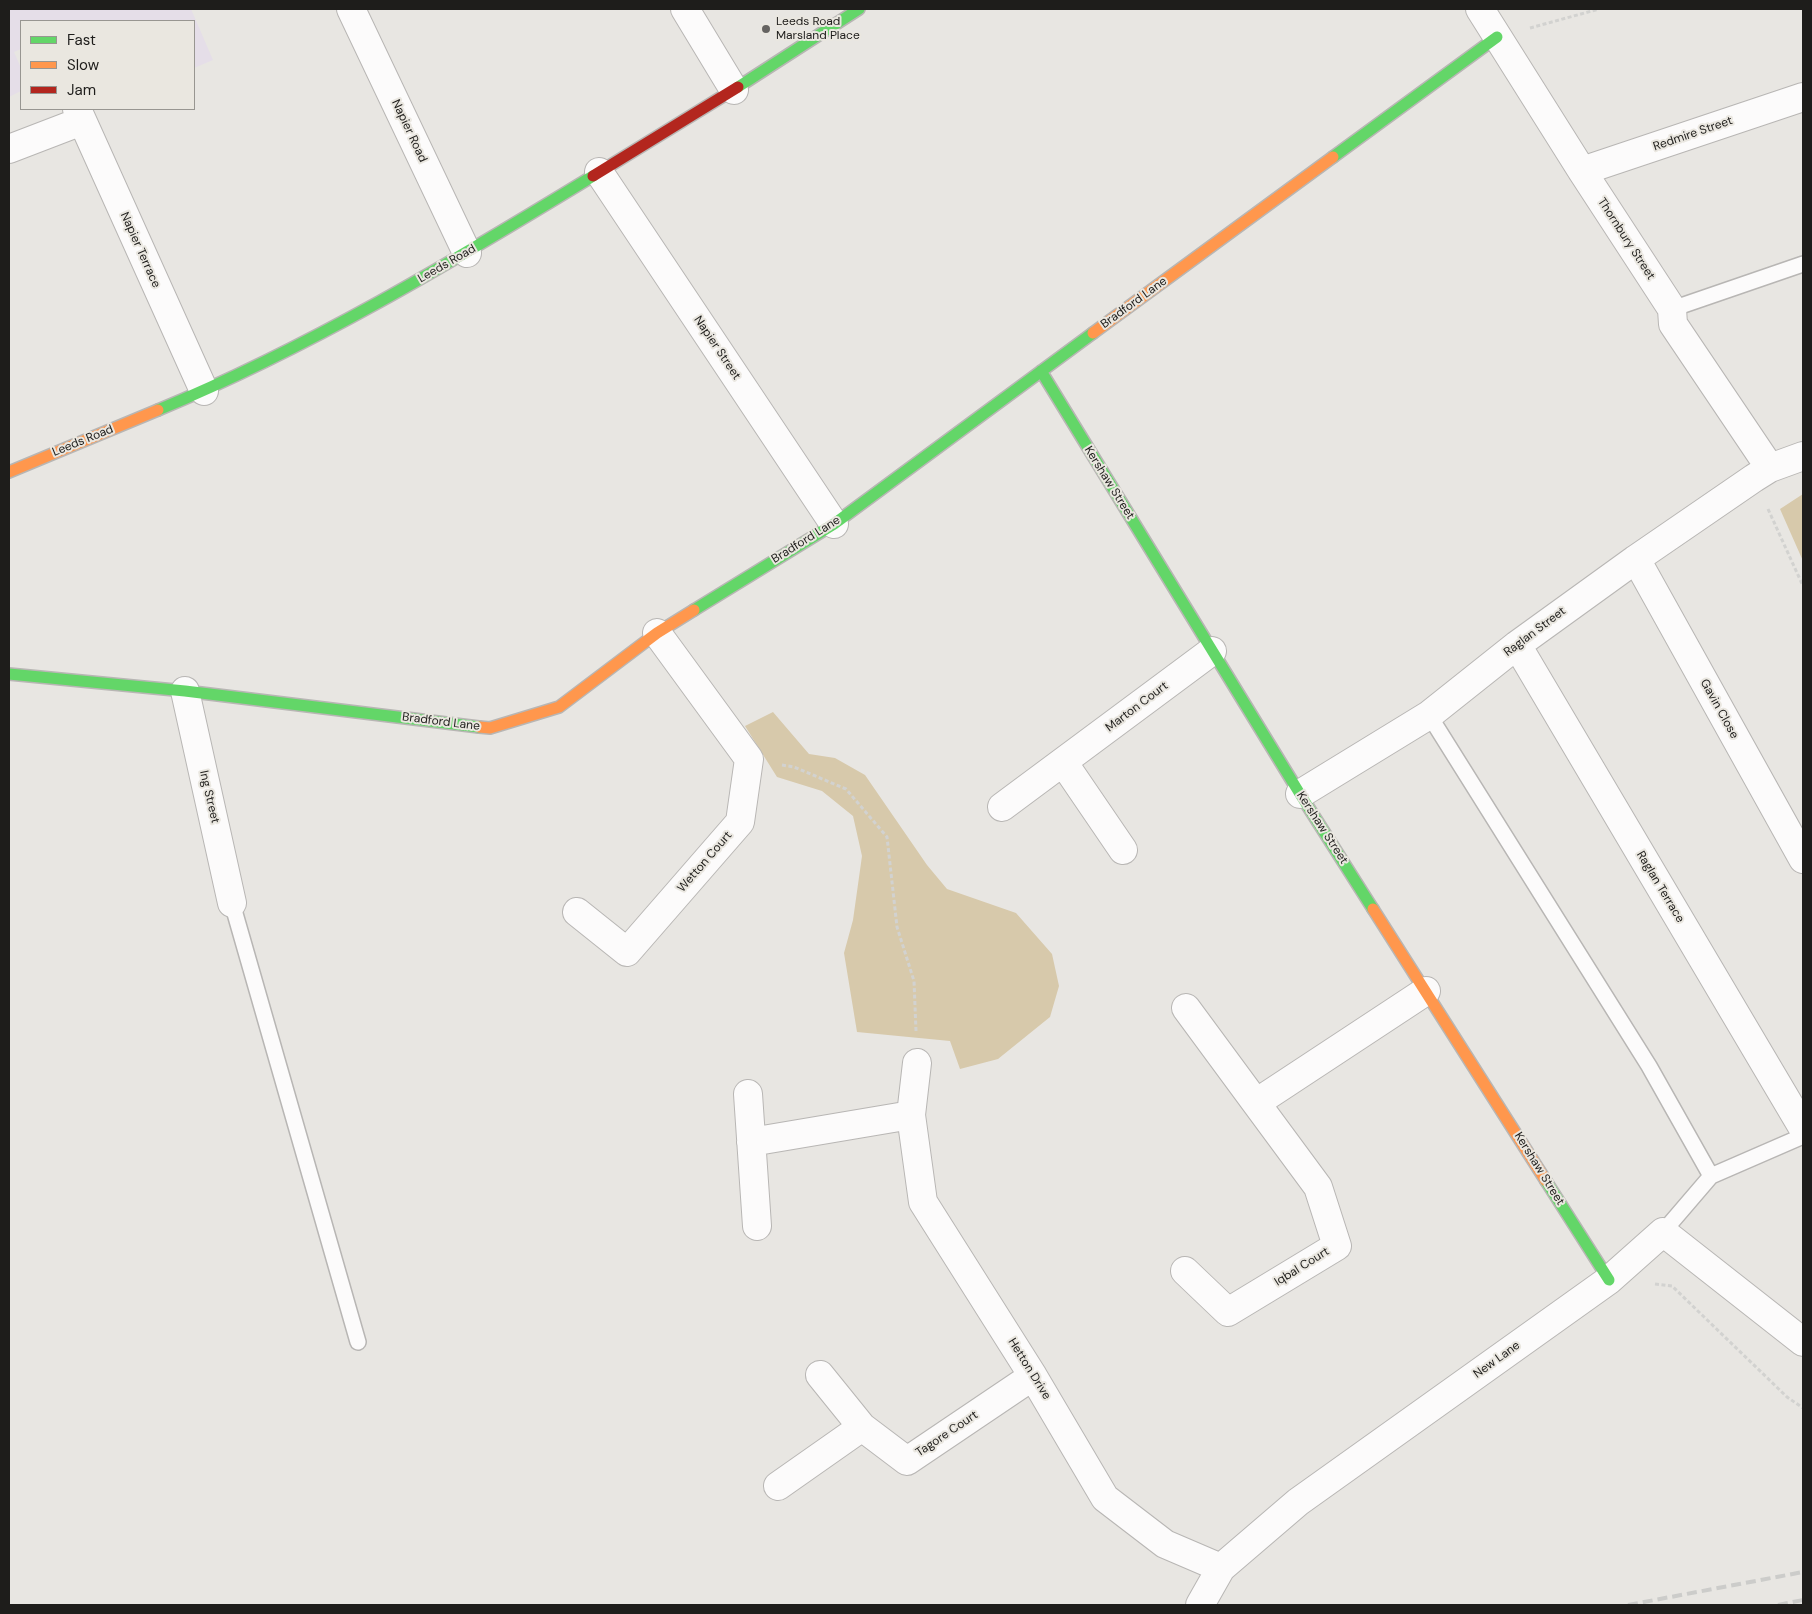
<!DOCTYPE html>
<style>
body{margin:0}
#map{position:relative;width:1812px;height:1614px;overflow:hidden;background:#e8e6e2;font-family:"DM Sans",sans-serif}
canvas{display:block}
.frame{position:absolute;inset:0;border:10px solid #1e1d1b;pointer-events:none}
.legend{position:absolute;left:20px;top:20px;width:175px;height:90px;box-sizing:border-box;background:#eae7e0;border:1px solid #989691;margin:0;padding:6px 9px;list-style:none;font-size:15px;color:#1e1d1b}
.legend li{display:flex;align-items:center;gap:10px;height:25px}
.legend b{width:25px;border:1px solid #989691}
</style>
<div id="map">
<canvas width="1812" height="1614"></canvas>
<div class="frame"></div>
<ul class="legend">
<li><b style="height:6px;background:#63d668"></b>Fast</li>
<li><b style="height:6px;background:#ff974d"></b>Slow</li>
<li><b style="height:6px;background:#b3261e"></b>Jam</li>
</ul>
</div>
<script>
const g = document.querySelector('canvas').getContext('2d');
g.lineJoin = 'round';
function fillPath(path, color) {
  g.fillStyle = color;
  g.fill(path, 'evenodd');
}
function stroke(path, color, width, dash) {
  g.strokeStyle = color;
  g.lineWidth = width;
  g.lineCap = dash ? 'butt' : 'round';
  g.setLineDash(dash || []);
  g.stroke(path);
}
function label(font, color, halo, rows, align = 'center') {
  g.font = font + ' "DM Sans",sans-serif';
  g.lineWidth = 4;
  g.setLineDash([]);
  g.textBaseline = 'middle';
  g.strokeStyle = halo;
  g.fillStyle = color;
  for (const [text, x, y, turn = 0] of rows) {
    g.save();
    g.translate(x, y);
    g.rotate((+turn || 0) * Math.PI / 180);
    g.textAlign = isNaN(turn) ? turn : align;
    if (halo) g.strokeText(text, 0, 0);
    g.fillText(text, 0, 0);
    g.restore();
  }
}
const industrial = new Path2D(`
 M9,9H191L213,60L194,68V21H21V49L14,52L21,68V91L9,97Z`);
const green = new Path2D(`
 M1803,494V561L1780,509Z
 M773,712L809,754L835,758L865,775L927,865L947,889L1016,913L1052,954L1059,986L1050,1017L998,1059L960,1069L950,1041L857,1032L844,953L853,920L862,856L853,816L822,791L777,777L745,726Z`);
const path = new Path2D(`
 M1530,28L1599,9
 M1768,509L1803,586
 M782,765L794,767L846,789L887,837L897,927L914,981L916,1031
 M1655,1284L1672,1286L1787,1397L1803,1408`);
const lane = new Path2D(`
 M1672,309L1803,264
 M1429,715L1649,1066L1711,1176
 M232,903L358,1342
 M1663,1232L1711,1176L1803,1136`);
const street = new Path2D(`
 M351,9L467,253
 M685,9L734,90
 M1480,9L1582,171L1672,309L1673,324L1770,468
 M77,109L204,391
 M9,149L82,121
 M1582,171L1803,97
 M599,172L834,524
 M1636,559L1803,859
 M1517,645L1803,1128
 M185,691L232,903
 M1063,762L1123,850
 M1300,794L1429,715L1517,645L1636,559L1754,478L1770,468L1803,456
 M1002,807L1212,651
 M577,912L627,952L740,822L749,759L657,633
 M1186,1008L1256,1103
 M917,1063L911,1115L923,1202L1033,1376L1105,1498L1165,1544L1221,1568
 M748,1094L757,1226
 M751,1142L911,1115
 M1185,1271L1228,1312L1337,1246L1318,1187L1256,1103L1426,991
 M820,1375L862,1427L907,1461L1033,1376
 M778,1486L862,1427
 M1200,1605L1221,1568L1298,1502L1609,1280L1663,1232L1803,1342`);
const fast = new Path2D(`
 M738,87L859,9
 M1333,157L1497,37
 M1041,371L1300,794L1373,909
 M158,410C310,347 452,262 593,176
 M694,610L834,524L1093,333
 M9,674L185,691L479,727
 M1546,1181L1609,1280`);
const slow = new Path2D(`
 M1093,333L1333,157
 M9,472L158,410
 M479,727L490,728L559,707L657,633L694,610
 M1373,909L1546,1181`);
const jam = new Path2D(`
 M593,176L738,87`);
const rail = new Path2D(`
 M1628,1605L1803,1572
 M1778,1605L1803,1600`);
const markers = [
 [766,29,5,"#656361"]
];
const poiNames = [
 ["Leeds Road",776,22],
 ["Marsland Place",776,36]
];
const streetNames = [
 ["Napier Road",409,131,65],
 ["Redmire Street",1693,134,-19],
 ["Thornbury Street",1626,239,57],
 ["Napier Terrace",140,250,66],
 ["Leeds Road",447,264,-30],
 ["Bradford Lane",1134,303,-36],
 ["Napier Street",717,348,56],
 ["Leeds Road",83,441,-22],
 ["Kershaw Street",1109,483,58],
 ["Bradford Lane",806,540,-32],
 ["Raglan Street",1535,632,-37],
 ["Marton Court",1137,707,-37],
 ["Gavin Close",1719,709,61],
 ["Bradford Lane",441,722,7],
 ["Ing Street",209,797,77],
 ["Kershaw Street",1322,828,57],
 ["Wetton Court",705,862,-49],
 ["Raglan Terrace",1660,887,59],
 ["Kershaw Street",1539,1169,58],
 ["Iqbal Court",1302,1267,-32],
 ["New Lane",1497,1360,-36],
 ["Hetton Drive",1029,1369,58],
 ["Tagore Court",947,1434,-34]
];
fillPath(industrial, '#e5dee8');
fillPath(green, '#d7c9ab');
stroke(lane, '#b8b6b4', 18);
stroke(street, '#b8b6b4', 30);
stroke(fast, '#b8b6b4', 14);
stroke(slow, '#b8b6b4', 14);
stroke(jam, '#b8b6b4', 14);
stroke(path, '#d2d2d0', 3, [4, 2.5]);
stroke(lane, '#fcfbfb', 15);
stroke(street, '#fcfbfb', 28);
stroke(fast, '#63d668', 11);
stroke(slow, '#ff974d', 11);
stroke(jam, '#b3261e', 11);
stroke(rail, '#ccccca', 4, [10, 5]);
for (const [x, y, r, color] of markers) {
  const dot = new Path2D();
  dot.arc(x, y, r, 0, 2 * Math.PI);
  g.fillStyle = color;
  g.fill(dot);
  stroke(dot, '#eae7e0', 2);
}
label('12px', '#1e1d1b', '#eae7e0', poiNames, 'left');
label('12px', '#1e1d1b', '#eae7e0', streetNames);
</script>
